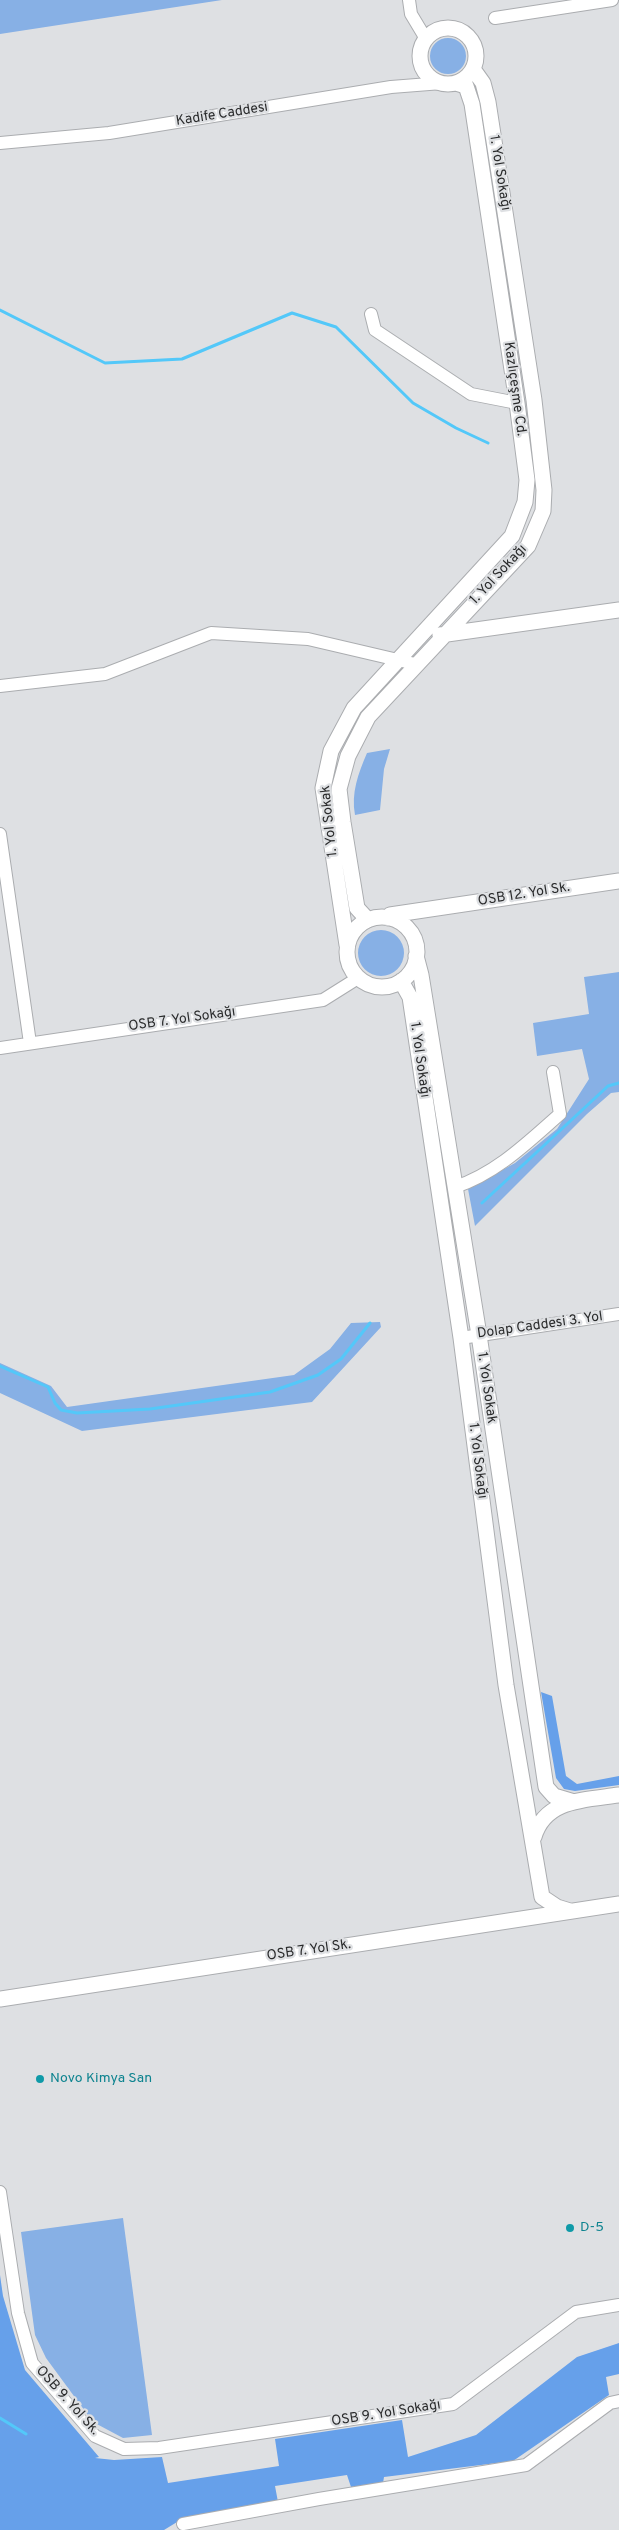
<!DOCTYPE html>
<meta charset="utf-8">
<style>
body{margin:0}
canvas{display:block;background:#dee0e3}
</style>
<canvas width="619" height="2530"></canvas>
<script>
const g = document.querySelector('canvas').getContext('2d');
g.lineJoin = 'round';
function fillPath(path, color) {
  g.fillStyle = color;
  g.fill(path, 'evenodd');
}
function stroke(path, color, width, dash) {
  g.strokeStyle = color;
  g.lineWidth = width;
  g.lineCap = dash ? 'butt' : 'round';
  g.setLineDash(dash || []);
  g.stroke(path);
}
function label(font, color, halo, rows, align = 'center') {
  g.font = font + ' Overpass,sans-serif';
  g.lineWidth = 4.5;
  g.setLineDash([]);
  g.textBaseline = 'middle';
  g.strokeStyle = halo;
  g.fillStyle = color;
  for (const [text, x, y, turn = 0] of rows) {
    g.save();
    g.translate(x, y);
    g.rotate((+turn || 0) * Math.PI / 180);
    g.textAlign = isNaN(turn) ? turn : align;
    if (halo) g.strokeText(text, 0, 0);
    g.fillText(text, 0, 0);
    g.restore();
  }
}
const green = new Path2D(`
 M0,0H222L0,34Z
 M430 56a18 18 0 1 1 36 0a18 18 0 1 1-36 0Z
 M390,749L384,769L380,810L355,815C351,793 358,774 367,753Z
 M358 953a23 23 0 1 1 46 0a23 23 0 1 1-46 0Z
 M619,972V1092L611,1093L587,1114L475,1226L468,1189L515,1163L557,1129L589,1079L582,1049L537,1056L533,1023L589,1014L584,977Z
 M380,1322L381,1327L312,1402L82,1431L0,1393V1363L51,1386L67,1407L294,1375L330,1349L351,1323Z
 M123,2218L152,2435L123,2438L93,2422L46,2358L35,2335L21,2232Z`);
const forest = new Path2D(`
 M541,1692L552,1696L566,1776L577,1784L619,1776V1785L575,1791L564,1789L556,1778Z
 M0,2275L3,2296L25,2370L99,2457L95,2458L114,2460L162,2457L168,2483L279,2466L275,2439L402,2420L408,2457L476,2435L577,2357L619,2343V2374L606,2377L609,2395L513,2461L384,2477L383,2483L351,2487L347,2475L275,2486L278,2502L182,2519L164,2530H0Z`);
const stream = new Path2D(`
 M0,310L105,363L182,359L292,313L336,327L413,403L456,428L488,443
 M482,1203L608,1086L619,1083
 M0,1366L48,1387L55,1403L61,1410L77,1413L150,1409L270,1392L318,1375L341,1359L370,1323
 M0,2418L26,2434`);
const minor = new Path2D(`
 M409,0L411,14L426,39
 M495,18L612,0
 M0,143L109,133L391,87L442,83
 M371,314L375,330L471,394L517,403
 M0,686L105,674L211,633L308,639L415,664
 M0,834L30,1043
 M0,1048L323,1000L358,978
 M455,1187C497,1173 528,1142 560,1114L553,1072
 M461,1338L619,1314
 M0,2192L18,2313L32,2363L95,2436L124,2449L159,2448L453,2404L576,2312L619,2305
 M183,2524L319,2499L526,2465L610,2403L619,2401`);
const tertiary = new Path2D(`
 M420 56a28 28 0 1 1 56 0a28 28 0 1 1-56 0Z
 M440,635L619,610
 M347 952a35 35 0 1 1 70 0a35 35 0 1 1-70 0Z
 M388,918L390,915L619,881
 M368,920L357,908L343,822L339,789L348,756L368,717L528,546L543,511L544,490L534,400L488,102L483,83L473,69
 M347,945L323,788L331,751L354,708L512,536L525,502L527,480L517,403L472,104L466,86L456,83
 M416,956L421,975L479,1335L546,1787L554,1796L574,1802
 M401,981L410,997L461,1338L506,1685L542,1897L557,1907L570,1911
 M534,1837C545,1799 585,1800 619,1795
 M0,1999L619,1904`);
const markers = [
 [40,2079,5,"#0f9aa8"],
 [570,2228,5,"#0f9aa8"]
];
const streetNames = [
 ["Kadife Caddesi",222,115,-9],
 ["1. Yol Sokağı",499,173,81],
 ["Kazlıçeşme Cd.",514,389,82],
 ["1. Yol Sokağı",499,575,-47],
 ["1. Yol Sokak",330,821,-96],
 ["OSB 12. Yol Sk.",524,895,-9],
 ["OSB 7. Yol Sokağı",182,1020,-8],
 ["1. Yol Sokağı",419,1060,82],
 ["Dolap Caddesi 3. Yol",540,1326,-8],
 ["1. Yol Sokak",486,1388,82],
 ["1. Yol Sokağı",477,1461,83],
 ["OSB 7. Yol Sk.",309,1951,-8],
 ["OSB 9. Yol Sk.",67,2401,48],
 ["OSB 9. Yol Sokağı",386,2414,-9]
];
const cultureNames = [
 ["Novo Kimya San",50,2079],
 ["D-5",580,2228]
];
fillPath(green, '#87b0e5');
fillPath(forest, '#66a0ea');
stroke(stream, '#53c8f9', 3);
stroke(minor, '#abadb0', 14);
stroke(tertiary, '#abadb0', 17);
stroke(minor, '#fff', 12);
stroke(tertiary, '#fff', 15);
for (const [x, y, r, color] of markers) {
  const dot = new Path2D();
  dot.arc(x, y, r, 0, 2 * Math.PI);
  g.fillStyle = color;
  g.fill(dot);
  stroke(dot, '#dee0e3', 2);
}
label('14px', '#2a2b2c', '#dee0e3', streetNames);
label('14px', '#0d838f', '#dee0e3', cultureNames, 'left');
</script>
